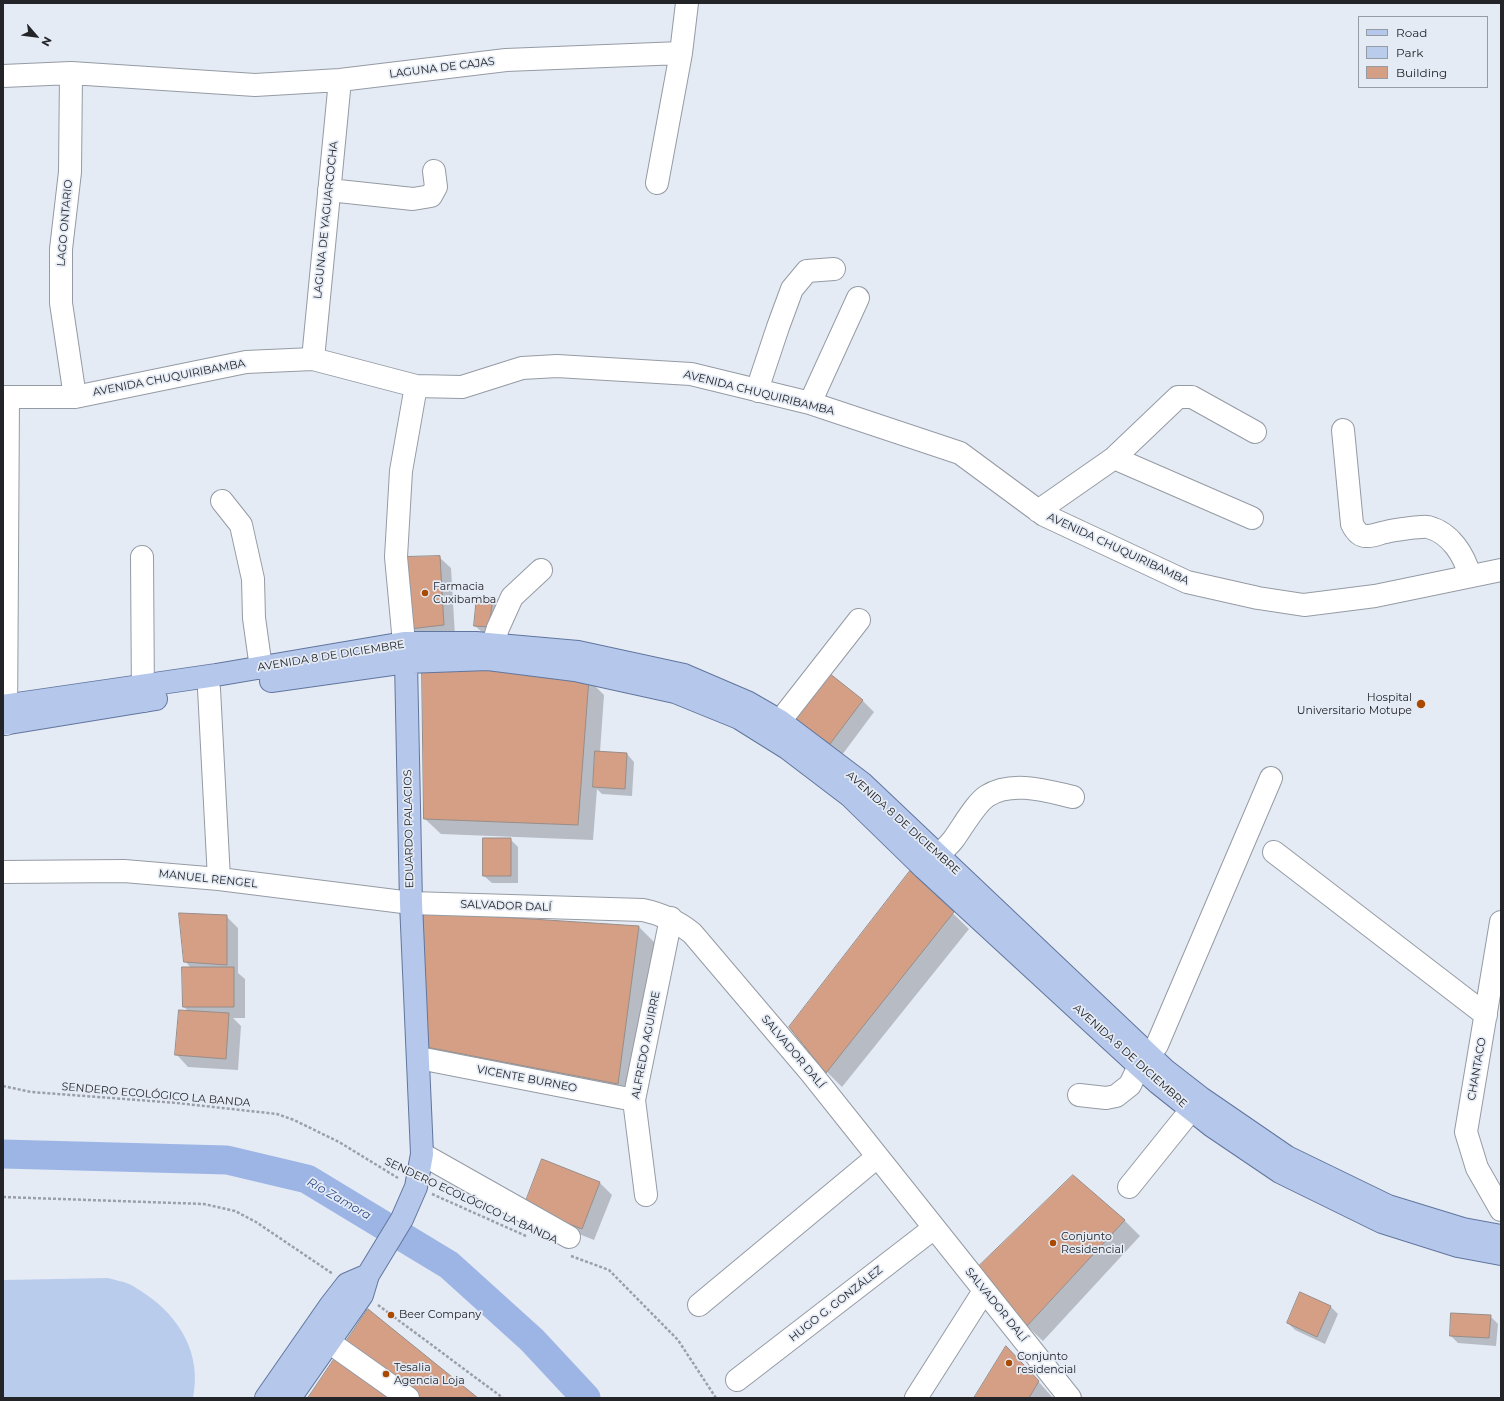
<!DOCTYPE html>
<meta charset="utf-8">
<style>
body{margin:0}
#map{position:relative;width:1504px;height:1401px;overflow:hidden;background:#e5ebf5;font-family:Montserrat,sans-serif}
canvas{display:block}
.frame{position:absolute;inset:0;border:4px solid #222428;pointer-events:none}
.legend{position:absolute;left:1358px;top:16px;width:130px;height:72px;box-sizing:border-box;background:#e5ebf5;border:1px solid #979ba3;margin:0;padding:5px 7px;list-style:none;font-size:12px;color:#222428}
.legend li{display:flex;align-items:center;gap:8px;height:20px}
.legend b{width:20px;border:1px solid #979ba3}
.north{position:absolute;left:16px;top:16px;width:40px;height:40px;-webkit-text-stroke:3px #e5ebf5;paint-order:stroke;rotate:118deg;font-size:11px;font-weight:700;line-height:16px;text-align:center;color:#222428}
.north::after{content:'';display:block;margin:auto;width:14px;height:18px;background:#222428;clip-path:polygon(50% 0,100% 100%,50% 72%,0 100%)}
</style>
<div id="map">
<canvas width="1504" height="1401"></canvas>
<div class="frame"></div>
<ul class="legend">
<li><b style="height:5px;background:#b5c7eb"></b>Road</li>
<li><b style="height:11px;background:#baccec"></b>Park</li>
<li><b style="height:11px;background:#d59f85"></b>Building</li>
</ul>
<div class="north">N</div>
</div>
<script>
const g = document.querySelector('canvas').getContext('2d');
g.lineJoin = 'round';
function fillPath(path, color) {
  g.fillStyle = color;
  g.fill(path, 'evenodd');
}
function stroke(path, color, width, dash) {
  g.strokeStyle = color;
  g.lineWidth = width;
  g.lineCap = dash ? 'butt' : 'round';
  g.setLineDash(dash || []);
  g.stroke(path);
}
function label(font, color, halo, rows, align = 'center') {
  g.font = font + ' Montserrat,sans-serif';
  g.lineWidth = 3.5;
  g.setLineDash([]);
  g.textBaseline = 'middle';
  g.strokeStyle = halo;
  g.fillStyle = color;
  for (const [text, x, y, turn = 0] of rows) {
    g.save();
    g.translate(x, y);
    g.rotate((+turn || 0) * Math.PI / 180);
    g.textAlign = isNaN(turn) ? turn : align;
    if (halo) g.strokeText(text, 0, 0);
    g.fillText(text, 0, 0);
    g.restore();
  }
}
const green = new Path2D(`
 M108,1278C114,1280 122,1281 129,1284C134,1286 139,1290 144,1293C180,1317 202,1354 193,1398H3V1280Z`);
const shadow = new Path2D(`
 M439,557L451,568L455,636L422,640L410,629Z
 M493,599L500,606L497,634L483,633L475,626Z
 M588,679L604,695L600,752L627,754L634,762L632,796L602,794L597,789L593,840L441,834L425,819Z
 M862,700L874,712L842,755L807,730Z
 M510,839L518,847V883H492L484,876Z
 M910,872L969,929L842,1087L827,1072L790,1027Z
 M425,913L639,927L655,943L633,1100L443,1062L427,1046Z
 M226,916L238,928V973L245,979V1018H233L241,1026L238,1070L188,1067L177,1055L189,1012L184,1007L191,968L185,961Z
 M543,1161L600,1183L612,1195L594,1240L537,1217Z
 M1124,1220L1140,1236L1043,1341L1027,1326Z
 M1330,1306L1338,1314L1325,1344L1295,1330L1288,1323Z
 M1490,1316L1498,1324L1496,1346L1458,1343L1451,1336Z
 M1006,1347L1022,1363L1053,1398H976Z`);
const river = new Path2D(`
 M3,1154L227,1160L307,1179L449,1265L532,1340L586,1398`);
const building = new Path2D(`
 M440,556L444,625L409,629L404,557Z
 M477,596L493,598L489,627L474,626Z
 M422,667L505,668L589,678L578,825L424,819Z
 M829,673L863,700L830,744L794,719Z
 M595,751L627,753L625,789L593,787Z
 M483,838H511V876H483Z
 M910,871L954,912L826,1073L789,1027Z
 M424,912L639,926L618,1084L426,1047Z
 M179,913L227,915V965L184,962Z
 M182,967H234V1007H183Z
 M179,1010L229,1013L226,1059L175,1055Z
 M542,1159L600,1182L582,1229L524,1206Z
 M1073,1175L1125,1220L1027,1326L978,1267Z
 M1300,1292L1331,1306L1317,1337L1287,1323Z
 M368,1309L478,1398H308Z
 M1451,1313L1491,1315L1489,1338L1450,1336Z
 M1006,1346L1039,1381L1029,1398H974Z`);
const path = new Path2D(`
 M3,1086L31,1092L177,1103L277,1114L294,1120L339,1142L398,1178
 M432,1194L526,1236
 M3,1197L204,1204L235,1211L256,1222L333,1274
 M571,1256L609,1270L678,1340L716,1398
 M378,1305L503,1398`);
const minor = new Path2D(`
 M681,53L687,3
 M71,73L70,172L61,249V303L75,397
 M3,76L71,73L255,85L340,80L506,60L681,53L657,183
 M329,190L413,199L431,196L436,187L434,171
 M313,359L340,80
 M758,391L761,378L778,327L792,289L807,271L834,269
 M3,397H75L246,362L313,359L416,386L462,387L522,368L557,366L691,374L810,403L960,453L1044,515L1187,582L1258,598L1304,605L1375,596L1501,570
 M810,403L858,298
 M1343,430L1352,524C1355,530 1360,537 1368,536C1374,536 1380,533 1386,532C1393,530 1422,526 1428,527C1451,533 1464,555 1470,576
 M1114,458L1252,518
 M222,501L241,525L253,579L254,618L261,668
 M1038,511L1114,458L1178,397H1192L1255,432
 M142,557L143,701
 M404,643L396,557L401,471L416,386
 M488,659L498,628L512,597L541,570
 M209,689L219,879
 M780,721L859,620
 M6,724L8,397
 M1274,852L1486,1015
 M925,868C934,858 945,850 953,840C962,828 975,804 987,796C1012,780 1047,791 1073,797
 M3,872L124,871L219,879L411,903L643,910C662,914 677,921 692,933L811,1073L1070,1398
 M1501,922L1466,1132L1477,1168L1501,1210
 M419,1058L634,1100
 M1079,1095L1106,1098L1116,1096L1130,1085L1139,1066L1157,1045L1271,778
 M422,1154L569,1237
 M1129,1187L1191,1110
 M646,1195L634,1100L671,918
 M699,1305L877,1157
 M329,1342L408,1398
 M737,1380L934,1228
 M916,1398L984,1291`);
const major = new Path2D(`
 M271,681L406,662L488,659L575,670L675,692L739,718L787,748L850,796L924,868L1139,1066L1158,1083L1212,1126L1280,1172L1382,1222L1458,1246L1501,1254
 M3,706L216,675L404,643H476L578,652L684,675L747,702L780,721L862,783L1165,1070L1201,1098L1287,1157L1388,1206L1463,1229L1501,1236
 M3,724L156,699
 M266,1398L330,1306L347,1284L368,1275
 M290,1398L362,1295L368,1275L402,1219L416,1187L422,1154L411,903L406,662L404,648`);
const markers = [
 [425,593,4,"#aa4a00"],
 [1421,704,5,"#aa4a00"],
 [1053,1243,4,"#aa4a00"],
 [391,1315,4,"#aa4a00"],
 [1009,1363,4,"#aa4a00"],
 [386,1374,4,"#aa4a00"]
];
const streetNames = [
 ["LAGUNA DE CAJAS",442,68,-7],
 ["LAGUNA DE YAGUARCOCHA",326,220,-84],
 ["LAGO ONTARIO",65,223,-85],
 ["AVENIDA CHUQUIRIBAMBA",169,378,-11],
 ["AVENIDA CHUQUIRIBAMBA",759,393,14],
 ["AVENIDA CHUQUIRIBAMBA",1118,549,25],
 ["AVENIDA 8 DE DICIEMBRE",331,656,-9],
 ["AVENIDA 8 DE DICIEMBRE",903,823,42],
 ["EDUARDO PALACIOS",409,829,-91],
 ["MANUEL RENGEL",208,879,6],
 ["SALVADOR DALÍ",506,906,2],
 ["ALFREDO AGUIRRE",646,1045,-79],
 ["SALVADOR DALÍ",793,1052,50],
 ["AVENIDA 8 DE DICIEMBRE",1130,1056,42],
 ["CHANTACO",1477,1069,-80],
 ["VICENTE BURNEO",527,1079,11],
 ["SENDERO ECOLÓGICO LA BANDA",156,1095,5],
 ["SENDERO ECOLÓGICO LA BANDA",471,1201,25],
 ["HUGO G. GONZÁLEZ",836,1304,-38],
 ["SALVADOR DALÍ",996,1305,51]
];
const poiNames = [
 ["Farmacia",433,587],
 ["Cuxibamba",433,600],
 ["Hospital",1412,698,"right"],
 ["Universitario Motupe",1412,711,"right"],
 ["Conjunto",1061,1237],
 ["Residencial",1061,1250],
 ["Beer Company",399,1315],
 ["Conjunto",1017,1357],
 ["residencial",1017,1370],
 ["Tesalia",394,1368],
 ["Agencia Loja",394,1381]
];
const waterNames = [
 ["Río Zamora",339,1199,30]
];
fillPath(green, '#baccec');
fillPath(shadow, '#0003');
stroke(river, '#9db5e5', 29);
fillPath(building, '#d59f85');
stroke(building, '#978c87', 1);
stroke(minor, '#959ba4', 24);
stroke(major, '#61769e', 24);
stroke(path, '#9b9fa7', 2.5, [3, 2]);
stroke(minor, '#fff', 22);
stroke(major, '#b5c7eb', 22);
for (const [x, y, r, color] of markers) {
  const dot = new Path2D();
  dot.arc(x, y, r, 0, 2 * Math.PI);
  g.fillStyle = color;
  g.fill(dot);
  stroke(dot, '#e5ebf5', 1.5);
}
label('11px', '#222428', '#e5ebf5', streetNames);
label('11px', '#222428', '#e5ebf5', poiNames, 'left');
label('italic 12px', '#314d88', '#e5ebf5', waterNames);
</script>
